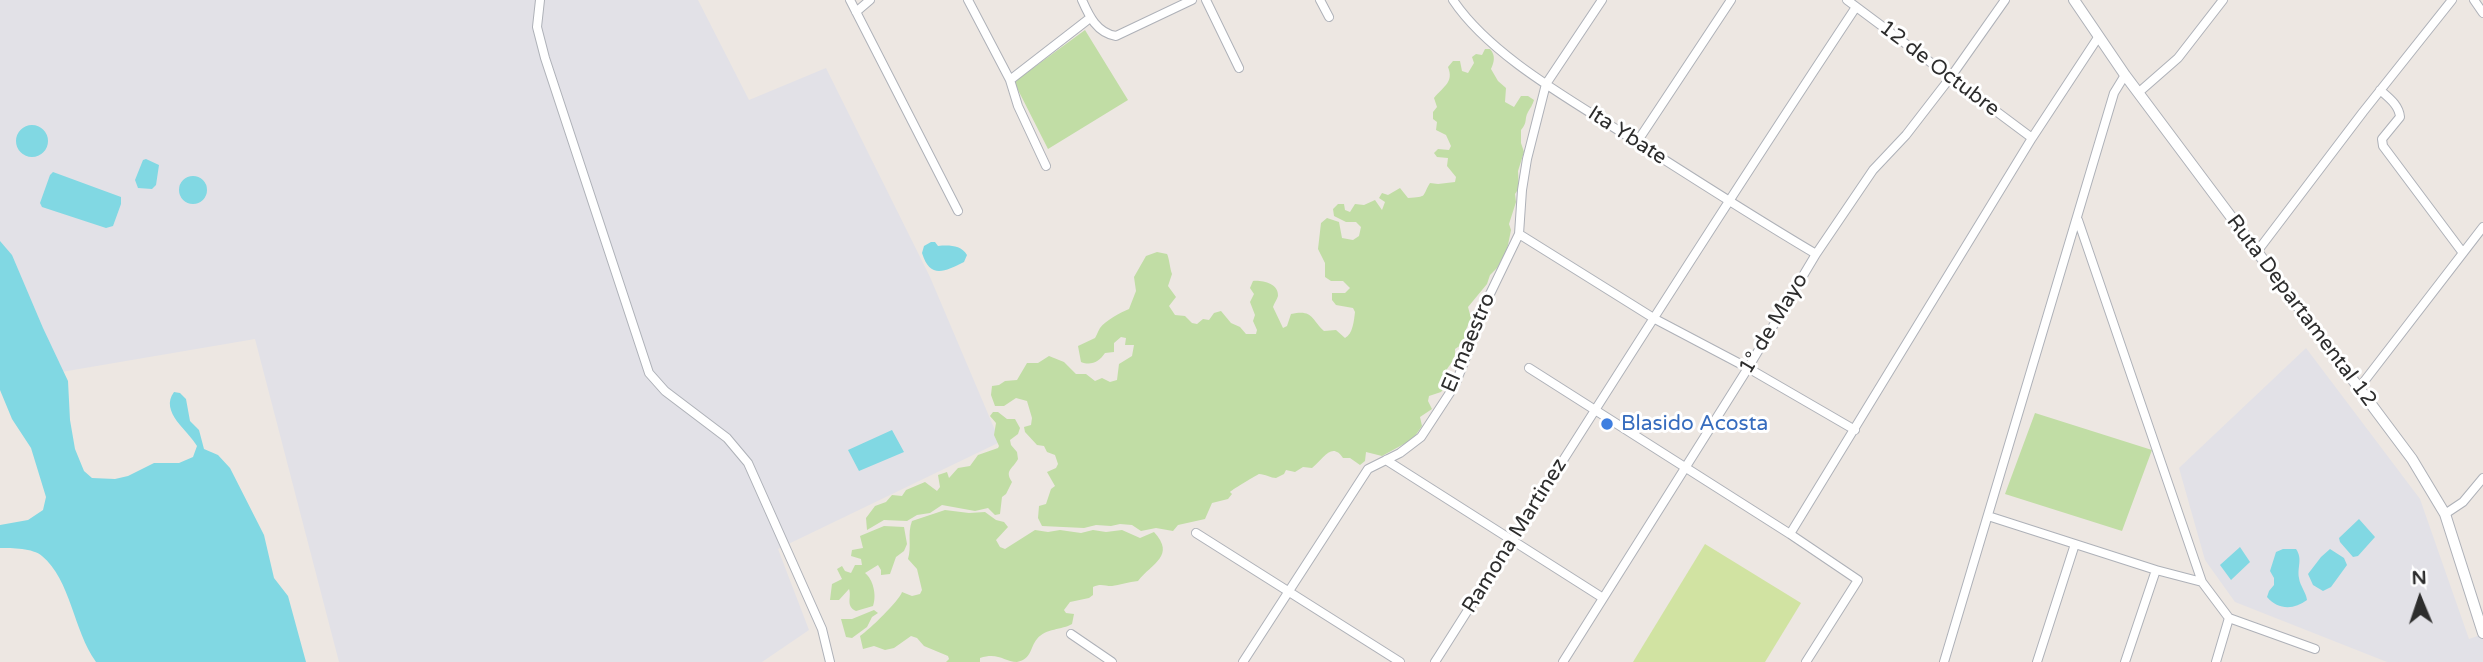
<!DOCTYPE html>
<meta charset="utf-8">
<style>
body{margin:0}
#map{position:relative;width:2483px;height:662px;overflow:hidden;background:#ede7e2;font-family:"Varela Round",sans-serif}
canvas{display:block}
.north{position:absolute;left:2385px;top:564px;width:70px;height:70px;-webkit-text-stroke:5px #fff;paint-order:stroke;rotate:358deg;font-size:19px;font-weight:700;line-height:28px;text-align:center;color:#2d2d2d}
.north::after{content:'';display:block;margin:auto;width:24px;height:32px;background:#2d2d2d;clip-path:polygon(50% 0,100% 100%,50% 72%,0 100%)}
</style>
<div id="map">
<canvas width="2483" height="662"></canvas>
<div class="north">N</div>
</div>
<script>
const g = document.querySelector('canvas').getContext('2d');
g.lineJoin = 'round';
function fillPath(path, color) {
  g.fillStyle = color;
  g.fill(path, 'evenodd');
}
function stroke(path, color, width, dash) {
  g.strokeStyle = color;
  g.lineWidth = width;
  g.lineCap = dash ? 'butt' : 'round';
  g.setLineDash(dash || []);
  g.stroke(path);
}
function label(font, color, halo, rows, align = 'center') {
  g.font = font + ' "Varela Round",sans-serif';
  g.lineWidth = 6;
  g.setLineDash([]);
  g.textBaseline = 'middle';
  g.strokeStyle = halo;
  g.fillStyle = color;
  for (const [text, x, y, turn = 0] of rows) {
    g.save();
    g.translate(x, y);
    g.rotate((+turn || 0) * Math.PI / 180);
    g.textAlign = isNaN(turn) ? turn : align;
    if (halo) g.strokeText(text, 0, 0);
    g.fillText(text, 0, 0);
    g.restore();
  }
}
const industrial = new Path2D(`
 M0,0H698L749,100L826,68L930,277L1000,442L778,549L809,630L762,662H339L255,339L32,377L0,270Z
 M2306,348L2420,499L2469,639L2483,634V662H2387L2235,602L2205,560L2179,468Z`);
const green = new Path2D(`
 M1085,30L1128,100L1048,149L1014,82Z
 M1485,49H1490C1496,56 1494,62 1491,69L1498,81L1506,88L1505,102L1514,107L1521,96H1528L1534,100C1532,106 1531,107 1528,112C1524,119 1528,122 1521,130V143L1524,152L1518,171L1519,188L1515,194L1516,202L1509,224L1511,230L1507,250L1497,268L1490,275L1487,284L1468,307L1471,318L1465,332L1467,341L1455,349C1456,359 1452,362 1447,369L1450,381L1441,392L1429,396L1428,401L1432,409L1420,417L1422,426L1413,439L1382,456L1366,452L1365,461L1360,465L1350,458H1343C1332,441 1323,459 1312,468L1303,467L1295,472L1286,470L1284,474L1276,478C1271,478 1265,474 1259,474C1257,475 1233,489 1230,492L1232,494L1228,499L1212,503L1205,519L1178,525L1173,531L1156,528L1141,531L1132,525L1120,524L1111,526L1096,525L1084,528L1042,526L1038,518L1039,506L1046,504L1051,489L1055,486L1047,472L1056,468L1058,464L1055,455L1047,452L1044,446L1037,445L1025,432L1024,427L1031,425L1032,418L1027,401L1016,398L1004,406H995L991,395L992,386L999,385L1005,381L1017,380L1027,363H1038L1049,356L1064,362L1076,374H1086L1095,381L1102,378L1110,382L1117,380L1119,364L1132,356L1134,345H1125L1126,338L1121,337L1114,343V352L1105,353C1099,362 1091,366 1081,362L1078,346L1095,338C1097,335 1098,331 1100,328C1105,321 1121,312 1129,309L1136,291L1134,277L1146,256L1157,252L1167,254C1169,257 1170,269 1172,274L1168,286L1176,297L1169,306L1175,315L1185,316L1192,323L1197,324L1203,319L1209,320L1214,313L1221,311L1231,323L1240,327L1246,334H1256L1257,330L1253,321L1255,315L1250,302L1254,294L1250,288L1253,281C1261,280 1279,283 1278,296C1277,300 1274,303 1273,307L1283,328L1287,326L1291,314C1313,309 1311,319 1324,331L1336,330L1345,338C1353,334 1354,320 1355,312L1353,308L1336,305L1332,300V293H1345L1350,288L1343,281H1331L1325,277V263L1318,249L1321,223L1327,218L1339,222L1342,238L1353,240L1359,236L1361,227L1356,222H1346L1334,216L1333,209L1338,204H1344L1345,210L1350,212L1355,204L1364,205L1375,200L1382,210L1385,202L1379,198L1382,193L1388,195L1400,188L1408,198C1428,196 1421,198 1430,183L1438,184L1455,182L1456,177L1447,166L1448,158L1437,157L1434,153L1438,149L1449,150L1451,146L1446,135L1436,130L1437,122L1433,119V112L1437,107L1434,98C1444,86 1454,82 1448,67L1453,61H1460L1462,71L1468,73L1474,63L1472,57L1476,54L1482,55Z
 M993,412H998L1007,419H1015L1020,428L1018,434L1010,440L1011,445L1017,452L1018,459C1013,469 1004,470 1012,482L1006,494L1002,497L1000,514L995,515L988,508L975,511L942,505L930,513L917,515L907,521L884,520L867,530L866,518L875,506L886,502L892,495L902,496L906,490L925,482L937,491L940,487L938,475L947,472L949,478L958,468L970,466L978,455L998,448L999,446L994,435L996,423L990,416Z
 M2035,413L2152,450L2122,531L2005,494Z
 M945,510L969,513L985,512L996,520L1004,522L1008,527L996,540L1000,547L1005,549L1035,530L1048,532L1060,530L1081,533L1093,530L1106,532L1122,530L1140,538L1154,532C1176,556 1152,563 1138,581C1129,582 1119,585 1112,586C1104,586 1101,583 1093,587V595L1089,598L1070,602L1064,610L1066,613L1074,614L1072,624C1062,630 1046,628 1037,639C1030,647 1032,659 1017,662C1004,662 999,652 980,658V662H946L949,659L948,656L924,646L917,638L911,636L894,648L885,650L874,646L863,649L860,636C870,629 899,601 902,592L912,596L920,594L922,590L917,569L908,559C912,546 907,534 912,521Z
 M884,526L904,527L907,544L904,551L896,557L890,574L881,575V570L878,565L865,573C873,579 877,595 873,606L856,611C845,606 852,597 849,589L839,600H830L832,584L842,579L837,569L842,566L845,571L851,573L855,565H862L861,559L851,556L852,550L863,548L860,536Z
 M874,610L878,613L872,617L867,627L852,638L846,637L841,619H852Z`);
const pitch = new Path2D(`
 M1705,544L1801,603L1765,662H1633Z`);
const water = new Path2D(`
 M16 141a16 16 0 1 1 32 0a16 16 0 1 1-32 0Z
 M146,159L159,165L156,185L152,189L138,188L135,180L143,160Z
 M53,172L121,197V204L113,226L106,228L42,207L40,203L50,175Z
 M179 190a14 14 0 1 1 28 0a14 14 0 1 1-28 0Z
 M0,241L12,255L43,328L68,381L70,420L75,449L84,471L92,478L115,479L128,476L154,463H179L193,457L197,446C189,431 159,412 174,392L180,393L186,399L190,421L199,430L204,449L218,455L230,468L264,535L274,578L288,596L306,662H96C73,630 71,580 42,556C33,548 12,548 0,548V525L28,520L43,510L46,497L31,448L12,419L0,390Z
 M931,242H935L938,246C949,245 961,245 967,255L964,262C944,272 930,279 922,253L924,246Z
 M892,430L904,452L859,471L848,450Z
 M2359,519L2375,537L2358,556L2353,557L2340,542L2339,538Z
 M2240,547L2250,562L2231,580L2220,565Z
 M2283,549H2296C2303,559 2297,567 2299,578C2300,586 2306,592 2307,600C2294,610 2278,610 2267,597L2269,591L2274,585V578L2270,571L2276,552Z
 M2330,549L2344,558L2347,565L2331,587L2323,591L2313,585L2308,574L2321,557Z`);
const minor = new Path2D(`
 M540,0L537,27L545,58L649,373L665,391L727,438L748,463L822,629L830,662
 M850,0L958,211
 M968,0L1010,80L1018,106L1046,166
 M1082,0C1089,16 1097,33 1116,36L1192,0
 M1206,0L1239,68
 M1320,0L1329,17
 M1453,0C1489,54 1566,97 1621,132C1685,173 1750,215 1816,254
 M1847,0L2032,138
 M2474,0L2483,13
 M856,12L870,0
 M1010,80L1090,18
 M2380,90C2389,98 2399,105 2400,117L2382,139L2383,146L2463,253
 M2138,93L2178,58L2223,0
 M1637,142L1731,0
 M2078,220L2202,582L2229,618L2216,662
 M1519,234L1655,319L1748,368L1855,430
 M2256,253L2363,112L2452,0
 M1529,368L1790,534L1858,580L1806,662
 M2359,388L2483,227
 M1386,460L1603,598
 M2445,514L2463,502L2483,478
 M1988,516L2156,570L2202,582
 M1196,533L1400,662
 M1790,534L2032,138L2099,36
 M2229,618L2315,649
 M1071,634L1112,662
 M1243,662L1368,469L1400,453L1421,437L1455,385L1470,347L1475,325L1519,234L1522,190L1527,159L1546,84L1602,0
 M1435,662C1574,443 1713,223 1856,7
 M1563,662L1748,368L1816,254L1873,170L1906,135L1950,78L2005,0
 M1944,662L2114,93L2125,75
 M2037,662L2075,544
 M2125,662L2156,570`);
const secondary = new Path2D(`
 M2074,0L2125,75L2412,459L2445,514L2483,633`);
const markers = [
 [1607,424,7,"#3f7fe0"]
];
const streetNames = [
 ["12 de Octubre",1939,69,37],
 ["Ita Ybate",1627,136,33],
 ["Ruta Departamental 12",2301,311,53],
 ["1° de Mayo",1774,324,-59],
 ["El maestro",1469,343,-67],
 ["Ramona Martinez",1515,536,-58]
];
const shopNames = [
 ["Blasido Acosta",1621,424]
];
fillPath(industrial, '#e2e1e7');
fillPath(green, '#c1dda5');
fillPath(pitch, '#d1e3a2');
fillPath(water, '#81d8e3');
stroke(minor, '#aeb1b8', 10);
stroke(secondary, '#aeb1b8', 12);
stroke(minor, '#fff', 8);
stroke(secondary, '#fff', 10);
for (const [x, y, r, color] of markers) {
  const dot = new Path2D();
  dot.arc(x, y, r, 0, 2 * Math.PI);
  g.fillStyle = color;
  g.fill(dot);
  stroke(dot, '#fff', 2.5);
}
label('21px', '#2d2d2d', '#fff', streetNames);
label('21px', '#366cbe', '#fff', shopNames, 'left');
</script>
